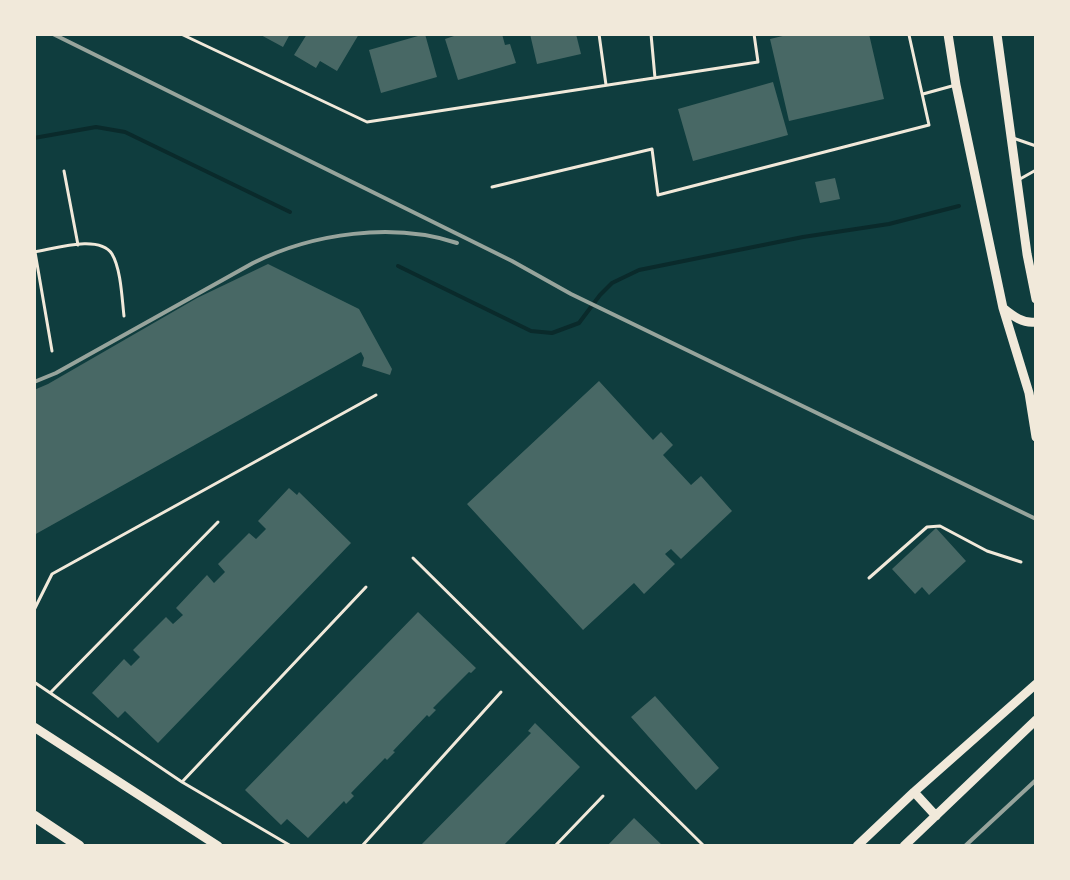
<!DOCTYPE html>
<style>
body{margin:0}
#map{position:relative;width:1070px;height:880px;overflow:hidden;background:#0f3d3e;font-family:Quicksand,sans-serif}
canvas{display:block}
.frame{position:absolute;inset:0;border:36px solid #f1e9da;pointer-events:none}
</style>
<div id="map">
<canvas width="1070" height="880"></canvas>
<div class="frame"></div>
</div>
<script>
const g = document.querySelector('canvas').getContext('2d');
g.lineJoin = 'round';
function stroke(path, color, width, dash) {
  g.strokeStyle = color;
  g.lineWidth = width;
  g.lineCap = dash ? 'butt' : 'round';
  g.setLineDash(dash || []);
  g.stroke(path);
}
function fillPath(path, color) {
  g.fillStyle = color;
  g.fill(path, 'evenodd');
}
const stream = new Path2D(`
 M34,138L96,127L125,132L290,212
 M398,266L531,331L552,333L579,323L600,295L612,283L639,270L803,237L889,224L959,206`);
const building = new Path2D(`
 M259,34H290L283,47Z
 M307,34H359L337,71L320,61L316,68L294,55Z
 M425,34L437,77L381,93L369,50Z
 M460,34H502L505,45L510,44L516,63L458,80L445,39Z
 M530,34H576L581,54L537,64Z
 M791,34H869L884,99L789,121L770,39Z
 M773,82L788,135L693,161L678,109Z
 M835,178L840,199L820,203L815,182Z
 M268,264L359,309L392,369L390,375L362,366L364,358L361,352L34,535V390L48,384L197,298Z
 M599,381L653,440L661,432L673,445L663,455L691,485L701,476L732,511L681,559L671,549L665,554L675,564L644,594L634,583L583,630L467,504Z
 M289,488L297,495L299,492L351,543L158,743L125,711L118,718L92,693L124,659L131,666L140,657L133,650L166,617L173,624L183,615L176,608L207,575L214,583L225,572L218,564L249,533L256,539L266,529L258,521Z
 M936,528L966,561L929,595L922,587L915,594L892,569Z
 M418,612L476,668L471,673L469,672L433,708L436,710L429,717L427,715L393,751L395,752L387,760L385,758L351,793L354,796L346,804L344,801L308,838L287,819L281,825L245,790Z
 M655,696L719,768L696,790L631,717Z
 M535,723L580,767L503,846H420L531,733L528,731Z
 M634,818L663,846H607Z`);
const service = new Path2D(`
 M181,34L367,122L758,62L754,34
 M599,34L606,85
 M651,34L655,78
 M923,94L952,86
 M1013,138L1036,146
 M64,171L78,245
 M1020,179L1036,170
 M492,187L652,149L658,195L929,125L909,35
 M34,252C54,249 99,234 112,254C121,269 122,299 124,316
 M35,252L52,351
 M413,558L704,846
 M869,578L927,527L940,526L987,551L1021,562
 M34,610L52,574L376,395
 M34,682L182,782L291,846
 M51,692L218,522
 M182,782L366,587
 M362,846L501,692
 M555,846L603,796`);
const secondary = new Path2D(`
 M948,34L956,85L1003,308L1029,393L1036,437
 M997,34L1027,254L1036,299
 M1003,308C1013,316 1023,324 1036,322
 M34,727L218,846
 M914,792L936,816
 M857,846L914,792L1036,684
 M904,846L1036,720`);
const motorway = new Path2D(`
 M34,816L79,846`);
const rail = new Path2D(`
 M53,34L512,261L571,294L1036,519
 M34,382L56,373L253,263C313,233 393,222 457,243
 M965,846L1036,780`);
stroke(stream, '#0a2a2b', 4);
fillPath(building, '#486865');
stroke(service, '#f1e9da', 3);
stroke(secondary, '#f1e9da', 9);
stroke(motorway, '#f1e9da', 11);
stroke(rail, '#97a49c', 4);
</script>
